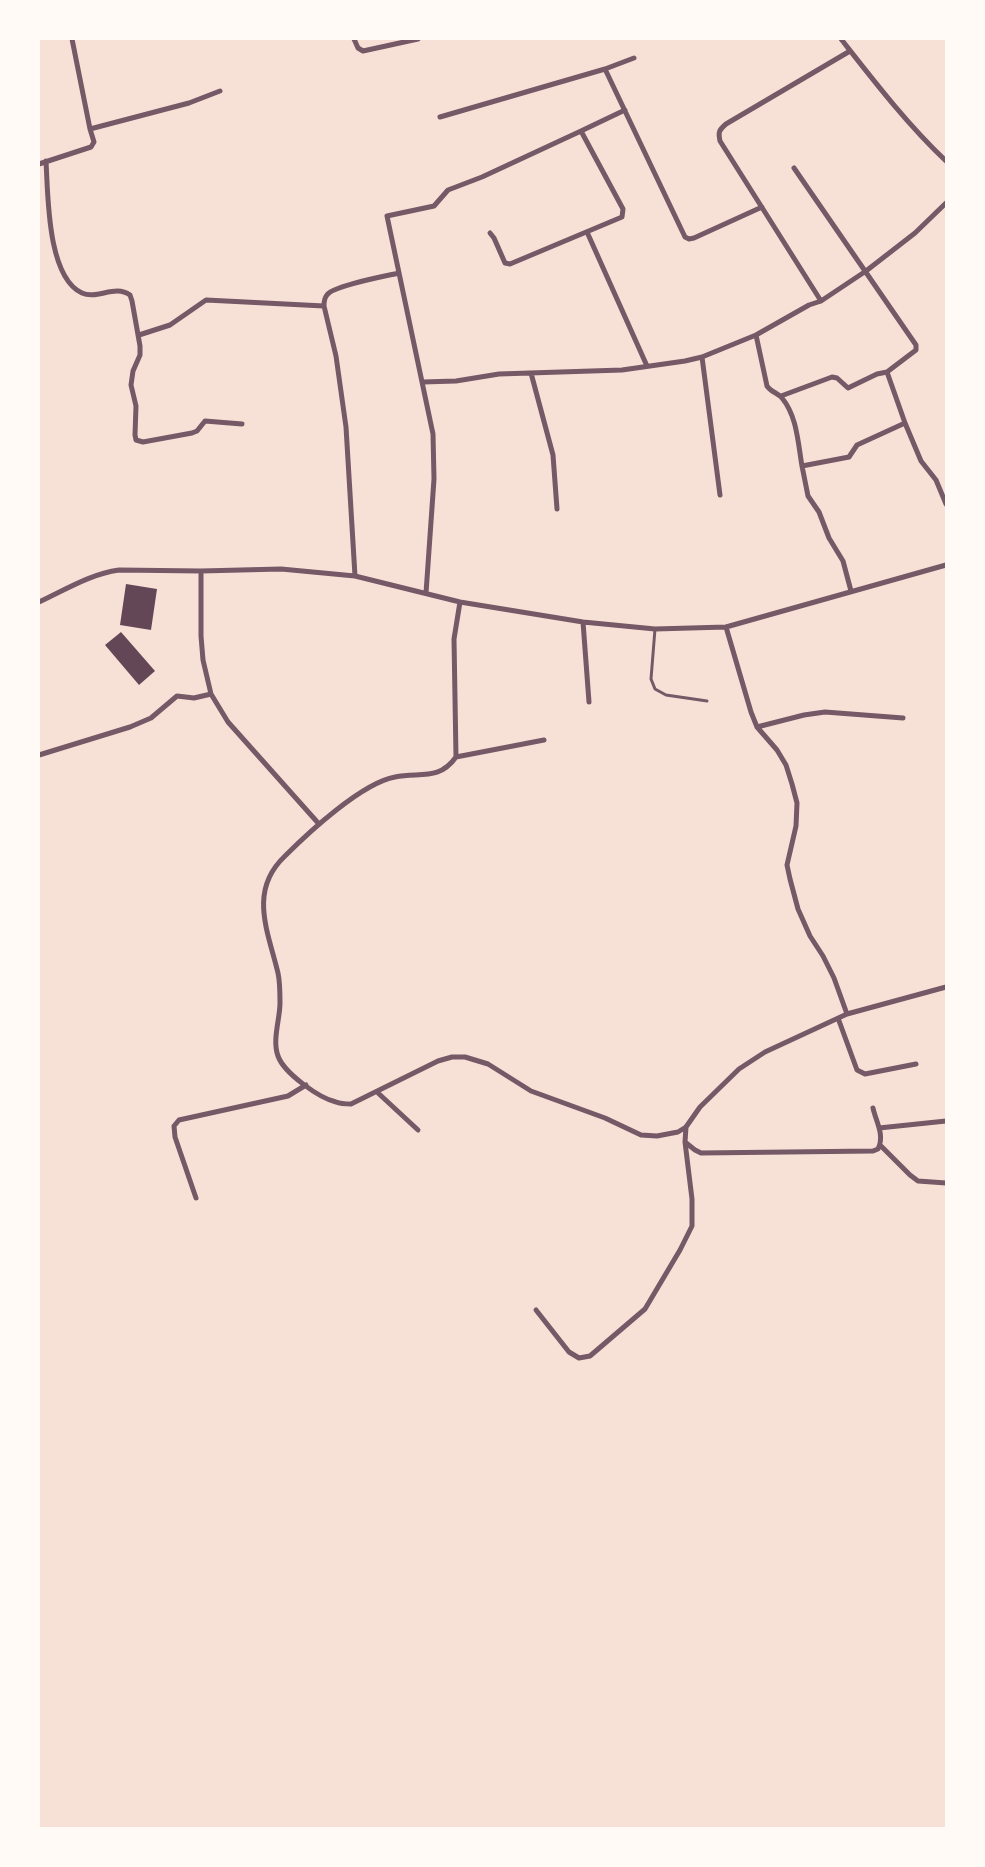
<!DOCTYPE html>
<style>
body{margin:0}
#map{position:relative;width:985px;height:1867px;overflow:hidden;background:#f7e1d7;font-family:Ubuntu,sans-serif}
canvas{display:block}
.frame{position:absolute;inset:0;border:40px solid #fffaf5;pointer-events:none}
</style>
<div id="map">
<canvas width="985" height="1867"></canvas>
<div class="frame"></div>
</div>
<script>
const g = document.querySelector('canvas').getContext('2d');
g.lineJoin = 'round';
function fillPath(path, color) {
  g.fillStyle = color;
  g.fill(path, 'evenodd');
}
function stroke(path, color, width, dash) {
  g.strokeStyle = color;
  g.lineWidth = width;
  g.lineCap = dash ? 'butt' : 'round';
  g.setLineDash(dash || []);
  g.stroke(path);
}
const building = new Path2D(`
 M126,584L157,589L151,630L120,625Z
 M121,632L155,671L139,685L105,645Z`);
const service = new Path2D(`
 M655,629L651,679L655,689L666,695L707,701`);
const minor = new Path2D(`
 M72,39L90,129
 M354,39L358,48L363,51L418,39
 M841,39C874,81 907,124 946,161
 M605,69L634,58
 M440,117L605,69L685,237L689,239L694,238L762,207
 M581,131L625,110
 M46,161C48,194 47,277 82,293C97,300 115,284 130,295L132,301L140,346V355L133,371L131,385L136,406L135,435L136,440L143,442L192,433L197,431L205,421L242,424
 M39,164L91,147L94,142L90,129L189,103L220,91
 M794,168L916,345V350L887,372L905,423L921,461L936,480L946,504
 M587,232L647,366
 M821,301L720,141C718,132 719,130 726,124L850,51
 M139,335L170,325L206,300L324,306
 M756,335L767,386C771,392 778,393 782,398C797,416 798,443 802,466L849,457L857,445L905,423
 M702,357L720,495
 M531,373L553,455L557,509
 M423,382L456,381L499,374L622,370L685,361L702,357L756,335L809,305L821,301L866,271L915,233L946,203
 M781,396L832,377L837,378L848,388L877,374L887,372
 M802,466L808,496L819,512L829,538L843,561L851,591
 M201,571V636L203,660L211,694L228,722L319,824
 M355,576L346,427L336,356L324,306C324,302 324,298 327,295C332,286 386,276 399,273
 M426,593L434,479L433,434L387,216L434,206L448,190L482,177L581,131L623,209L622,217L510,264L505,263L494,238L490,233
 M39,602C65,590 90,574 119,570L201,571L281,569L355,576L460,602L583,622L655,629L726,627L946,565
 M460,602L454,639L456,757C439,781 420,772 395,777C362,783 309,832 285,856C248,891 268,931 278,973C280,982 280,994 280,1003C280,1019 272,1040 278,1056C284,1073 319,1098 336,1102C341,1104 346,1104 351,1104L438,1061L452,1057H465L488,1064L531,1091L605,1118L641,1135L657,1136L678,1132L686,1127L700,1107L739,1069L765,1052L847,1014L946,987
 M583,622L589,702
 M726,627L751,712L757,727L777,750L786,765L792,784L797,803L796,826L787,865L790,879L798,909L810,936L823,956L834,978L847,1014
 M757,727L804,715L825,712L903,718
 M39,755L130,727L151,718L177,696L194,698L211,694
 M456,757L544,740
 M838,1018L857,1070L865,1074L916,1064
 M377,1092L418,1130
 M686,1127L685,1142L695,1150L701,1153L873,1151L878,1149C885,1135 876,1122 873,1108
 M879,1128L946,1121
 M880,1145L910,1175L918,1181L946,1183
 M196,1198L175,1137L174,1126L179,1120L288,1096L306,1085
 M536,1310L569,1352L579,1358L590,1356L645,1309L680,1250L692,1226V1199L685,1142`);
fillPath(building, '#644757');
stroke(service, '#755966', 3);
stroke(minor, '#755966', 5);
</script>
